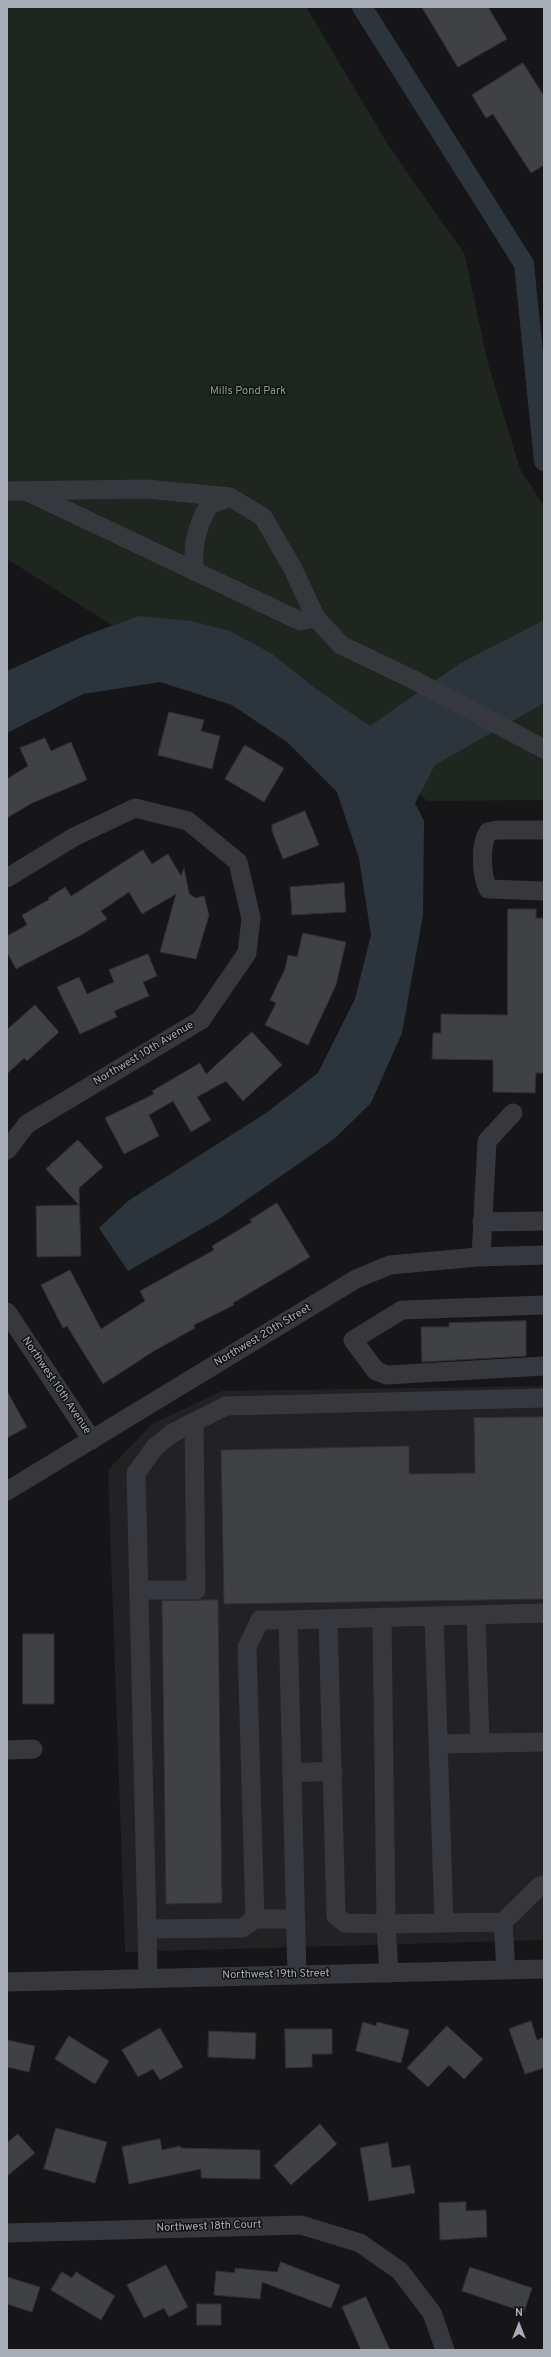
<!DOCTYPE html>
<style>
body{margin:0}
#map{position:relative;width:551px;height:2357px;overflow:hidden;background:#161618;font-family:Overpass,sans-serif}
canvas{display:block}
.frame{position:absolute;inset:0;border:8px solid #a8adb8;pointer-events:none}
.north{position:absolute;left:499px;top:2305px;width:40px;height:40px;-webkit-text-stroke:3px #111113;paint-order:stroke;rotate:0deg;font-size:11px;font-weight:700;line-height:16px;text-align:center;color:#a8adb8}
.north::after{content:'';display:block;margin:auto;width:14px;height:18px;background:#a8adb8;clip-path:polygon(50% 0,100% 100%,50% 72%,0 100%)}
</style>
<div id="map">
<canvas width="551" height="2357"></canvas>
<div class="frame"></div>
<div class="north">N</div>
</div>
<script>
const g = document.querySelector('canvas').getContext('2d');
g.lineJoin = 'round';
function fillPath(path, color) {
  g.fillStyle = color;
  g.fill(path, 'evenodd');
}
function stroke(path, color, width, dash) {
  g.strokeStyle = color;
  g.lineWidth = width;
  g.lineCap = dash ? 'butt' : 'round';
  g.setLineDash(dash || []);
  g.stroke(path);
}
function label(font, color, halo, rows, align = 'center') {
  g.font = font + ' Overpass,sans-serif';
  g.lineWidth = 3;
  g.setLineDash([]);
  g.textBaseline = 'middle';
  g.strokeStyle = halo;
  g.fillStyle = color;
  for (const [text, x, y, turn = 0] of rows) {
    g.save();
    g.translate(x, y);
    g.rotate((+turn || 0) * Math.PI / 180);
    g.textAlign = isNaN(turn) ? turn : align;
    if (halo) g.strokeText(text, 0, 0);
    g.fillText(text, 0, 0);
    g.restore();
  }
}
const built = new Path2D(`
 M544,1386V1940L125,1952L108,1470L152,1424L222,1391Z`);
const green = new Path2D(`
 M7,7H306L390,148L464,253L489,367L520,469L544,506V800L427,801L356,730L123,632L7,559Z`);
const water = new Path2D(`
 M139,616L191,621L230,631L272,654L316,689L370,726L459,664L544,620V703L435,765L415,803L424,821L423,915L402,1033L371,1103L334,1139L219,1219L128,1271L99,1228L128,1201L266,1113L318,1073L355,999L371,935L359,858L337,792L287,742L232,705L160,682L83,694L7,733V671L84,636Z`);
const canal = new Path2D(`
 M362,7L524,264L544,461`);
const building = new Path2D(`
 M422,7H488L507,39L458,67Z
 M523,63L544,96V165L531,173L493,114L486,118L472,95Z
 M169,712L204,720L201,731L220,736L212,769L158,755Z
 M45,738L51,751L71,742L87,780L32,803L7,818V779L28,766L20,748Z
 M245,745L284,768L264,802L225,779Z
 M305,811L319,845L283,859L272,831V825Z
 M143,850L152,864L168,854L181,876L184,868L189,893L195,898L204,896L209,915L196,959L160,952L176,894L142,914L129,892L101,911L107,919L83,934L16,969L7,952V936L27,925L22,915L50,899L48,898L65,887L71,896Z
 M344,883L346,912L292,915L290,887Z
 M508,909H536V918H544V1073H536L535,1093L493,1092V1060L432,1059L433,1033H441V1014L507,1015Z
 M303,933L346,942L336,985L308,1045L265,1025L276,1003L270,1000L285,969L288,955L297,957Z
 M148,954L157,976L143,982L149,996L114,1011L117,1017L80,1034L57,987L79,977L87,994L114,982L109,970Z
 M35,1005L59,1032L27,1061L24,1058L7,1074V1030Z
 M252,1032L282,1065L243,1101L226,1081L197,1097L211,1120L191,1132L173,1101L149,1115L159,1136L124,1154L105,1118L154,1094L152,1091L200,1063L206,1074Z
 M78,1140L103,1167L79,1188L81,1256L37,1257L36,1206L79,1205L46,1169Z
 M277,1203L310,1257L233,1303L234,1305L194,1325L195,1328L154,1351L103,1384L67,1326L63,1328L41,1285L70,1270L101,1329L145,1301L140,1291L214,1250L212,1246L252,1222L250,1220Z
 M526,1321V1356L422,1362L421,1327H449V1323Z
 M7,1391L27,1427L7,1438Z
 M544,1417V1599L224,1604L221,1450L409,1446V1474L475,1473L474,1418Z
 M218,1600L222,1903L166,1904L162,1601Z
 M23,1634H54V1704H23Z
 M531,2021L537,2040L544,2037V2068L525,2074L509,2029Z
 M363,2022L376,2026L377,2022L409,2030L401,2063L356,2051Z
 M447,2026L483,2059L464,2079L449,2065L428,2087L407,2068Z
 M160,2028L183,2067L160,2080L153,2069L138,2077L122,2050Z
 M285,2029H332V2054H312V2067L286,2068Z
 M209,2031L256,2033L255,2059L208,2057Z
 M69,2036L109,2061L95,2084L55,2059Z
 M7,2040L35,2046L29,2072L7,2067Z
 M320,2124L337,2144L291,2185L274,2166Z
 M56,2128L107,2142L95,2183L44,2169Z
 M18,2134L35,2153L7,2176V2143Z
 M160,2139L162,2150L180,2146L181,2148L260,2150V2179L201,2178V2169L129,2184L122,2147Z
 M388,2143L392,2168L410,2165L415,2193L369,2201L360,2148Z
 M466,2202V2211L486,2210L487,2237L440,2240L439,2203Z
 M281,2262L340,2285L331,2308L262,2282L260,2299L214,2295L216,2271L235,2273V2268L277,2272Z
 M166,2265L188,2307L169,2317L164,2308L144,2318L127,2285Z
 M470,2267L532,2288L524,2312L462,2291Z
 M62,2272L72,2278L76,2272L115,2296L101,2320L51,2290Z
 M7,2277L40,2287L32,2312L7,2304Z
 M366,2297L390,2350H361L342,2307Z
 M197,2304H221V2325H197Z`);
const minor = new Path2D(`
 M7,491L146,489L230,497L263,517L292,567L316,618L341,645L414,680L544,749
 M28,492L300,621L316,618
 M194,571C193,544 196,528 209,505L230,497
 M544,830H497L488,832C480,846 481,874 488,889L544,891
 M7,878L74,837L135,808L188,821L238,862L251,918L247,953L201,1020L27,1124L7,1150
 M482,1222L544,1221
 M481,1257L487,1141L513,1113
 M544,1305L402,1310L353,1340L376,1371L387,1375L544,1366
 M7,1312L92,1440
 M194,1422L226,1406L544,1398
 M7,1491L356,1279L390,1265L478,1257L544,1255
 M139,1590H196L194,1422L171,1434L155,1447L136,1473L147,1929
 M476,1615L480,1743
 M434,1616L444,1923
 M328,1619L336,1916L345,1923L386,1924L382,1617
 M288,1620L544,1613
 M439,1744L544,1742
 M7,1750L33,1749
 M292,1773L333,1771
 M255,1919L247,1647L260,1620H288L297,1975
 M503,1922L540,1886L544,1885
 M389,1973L386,1924L503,1922L506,1970
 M148,1978L147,1929L242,1928L255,1919H296
 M7,1982L544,1969
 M7,2233L301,2225L360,2243L400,2271L432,2313L445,2350`);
const parkNames = [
 ["Mills Pond Park",248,392]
];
const streetNames = [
 ["Northwest 10th Avenue",144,1054,-31],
 ["Northwest 20th Street",263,1336,-31],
 ["Northwest 10th Avenue",56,1386,56],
 ["Northwest 19th Street",276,1975,-1],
 ["Northwest 18th Court",209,2227,-2]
];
fillPath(built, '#222225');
fillPath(green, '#1e261f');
fillPath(water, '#2c353c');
stroke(canal, '#2c353c', 20);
fillPath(building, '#404145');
stroke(building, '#303034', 1);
stroke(minor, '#37383d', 19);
label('11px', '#7fa381', '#111113', parkNames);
label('11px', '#a8adb8', '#111113', streetNames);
</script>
